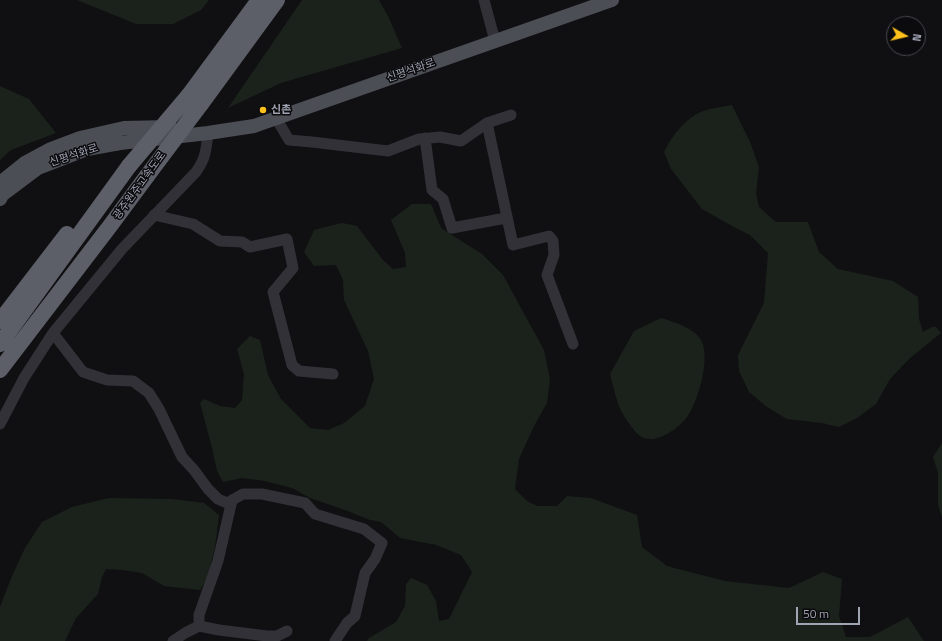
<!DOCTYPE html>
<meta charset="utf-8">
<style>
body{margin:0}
#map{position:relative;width:942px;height:641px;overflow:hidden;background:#101012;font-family:"Titillium Web",sans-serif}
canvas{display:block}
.north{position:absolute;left:886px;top:16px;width:40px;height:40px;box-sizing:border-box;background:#0b0b0d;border:1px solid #474950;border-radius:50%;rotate:98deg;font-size:11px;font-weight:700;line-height:16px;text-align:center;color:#a0a5b4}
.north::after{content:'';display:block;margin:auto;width:14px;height:18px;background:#ffc11b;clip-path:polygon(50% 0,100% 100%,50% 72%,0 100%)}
.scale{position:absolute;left:796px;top:607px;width:64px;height:18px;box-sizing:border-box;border:2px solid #a0a5b4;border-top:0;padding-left:5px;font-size:12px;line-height:14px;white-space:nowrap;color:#a0a5b4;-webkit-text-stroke:3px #0b0b0d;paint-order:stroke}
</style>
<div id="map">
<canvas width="942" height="641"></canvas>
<div class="north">N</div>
<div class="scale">50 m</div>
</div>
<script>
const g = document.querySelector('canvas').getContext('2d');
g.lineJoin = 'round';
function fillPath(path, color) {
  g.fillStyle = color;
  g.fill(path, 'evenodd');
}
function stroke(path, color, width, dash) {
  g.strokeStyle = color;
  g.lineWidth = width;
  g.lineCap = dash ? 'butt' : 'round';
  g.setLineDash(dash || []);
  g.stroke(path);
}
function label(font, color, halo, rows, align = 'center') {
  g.font = font + ' "Titillium Web","Noto Sans KR",sans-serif';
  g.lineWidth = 3;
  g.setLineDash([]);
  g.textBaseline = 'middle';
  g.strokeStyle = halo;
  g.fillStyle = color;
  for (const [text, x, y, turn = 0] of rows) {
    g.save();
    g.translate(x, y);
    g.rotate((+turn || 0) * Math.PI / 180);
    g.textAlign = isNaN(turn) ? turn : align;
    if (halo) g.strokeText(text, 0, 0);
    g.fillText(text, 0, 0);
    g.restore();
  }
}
const green = new Path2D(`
 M77,0H209L201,10L173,24H136Z
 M302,0H379L389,18L402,48L281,83L228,108Z
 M0,86L29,99L56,133L11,150L0,160Z
 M732,105L750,142L759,167L756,193L759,207L776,222H808L819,252L838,269L893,281L918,297L919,319L923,332L932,327H936L941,333L909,359L890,379L876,404L857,418L839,427L822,423L787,419L767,407L749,392L739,371L738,355L764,303L768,253L750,235L732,226L702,209L671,169L664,152C672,136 685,118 703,111C712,108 722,107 732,105Z
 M412,204H431L441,228L482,254L503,275L544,350L550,379L547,403L534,426L519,459L515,489L527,501L537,506H557L567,496L591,498L637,515L642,547L667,566L725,581L789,588L823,572L842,579L839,616L846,637H870L908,617L924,641H367L369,638L396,622L405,606L406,584L411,578L427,585L436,601L439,621L449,619L472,572L461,555L436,545L400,538L381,522L370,520L345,510L310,498L292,488L265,481L242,478L223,482L217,471L212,448L200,403L204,399L220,406L235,408L242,400L244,374L237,349L250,336L260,340L268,375L281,399L310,428L328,430L344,423L365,406L374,379L368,351L344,300L343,280L336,265L314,266L304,252L314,230L342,223L357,226L383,260L393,269L406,267L405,253L391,220Z
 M661,318C672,321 692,328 699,337C713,353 698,402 687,417C678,429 655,446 640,436C634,431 627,421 623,414C617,405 613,385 610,374L634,331Z
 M942,443V517L938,505V473L933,457Z
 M109,498L172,499L204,503L219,515L215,547L208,577L200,590L164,586L142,573L122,570L106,569L102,577L98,594L76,618L65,641H0V607L12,576L25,548L42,522L72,507Z`);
const minor = new Path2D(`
 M484,0L495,41
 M276,118L289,140L312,142L388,151L419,139L440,137L461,141L487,123L511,115
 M487,123L513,245L549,236L553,241L554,255L547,275L573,344
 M425,138L432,190L443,199L452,228L506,218
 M154,215L193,224L220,241L242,242L250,247L287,239L293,268L273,292L292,365L299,371L333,374
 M53,333L83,372L107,380L133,381L149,393L159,409L182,457L194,470L208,489L218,499L227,503L243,494H262L305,503L315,514L364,529L382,543L375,559L365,573L355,616L347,623L335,641
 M0,424L24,378L53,333L122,249L196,172C206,158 206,150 208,133
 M199,626V615L218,561L232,500
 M173,641L185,633L199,626L219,630L267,636H277L287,631`);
const major = new Path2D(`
 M0,183L25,163L51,149L80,138L124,128L170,127
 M0,199L2,195L38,168L87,149L120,143L208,133L254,126L612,0`);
const highway = new Path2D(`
 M189,95L259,0
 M201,104L277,0
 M0,321L67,234
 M0,344L129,166
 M0,370L110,226L147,176`);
const highwayBridge = new Path2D(`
 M129,166L189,95
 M147,176L201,104`);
const markers = [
 [263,110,4,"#ffc11b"]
];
const streetNames = [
 ["신평석화로",411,71,-19],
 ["신평석화로",74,156,-18],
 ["광주원주고속도로",140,186,-54]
];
const poiNames = [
 ["신촌",271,110]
];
fillPath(green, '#1a221b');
stroke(minor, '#313137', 11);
stroke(major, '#4c4e56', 14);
stroke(highway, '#5c5f68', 16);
stroke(highwayBridge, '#5c5f68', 16);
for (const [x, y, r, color] of markers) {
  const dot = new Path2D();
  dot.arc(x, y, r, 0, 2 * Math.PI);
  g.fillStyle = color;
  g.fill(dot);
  stroke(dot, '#0b0b0d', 1.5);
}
label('11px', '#a0a5b4', '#0b0b0d', streetNames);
label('bold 11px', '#a0a5b4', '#0b0b0d', poiNames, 'left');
</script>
